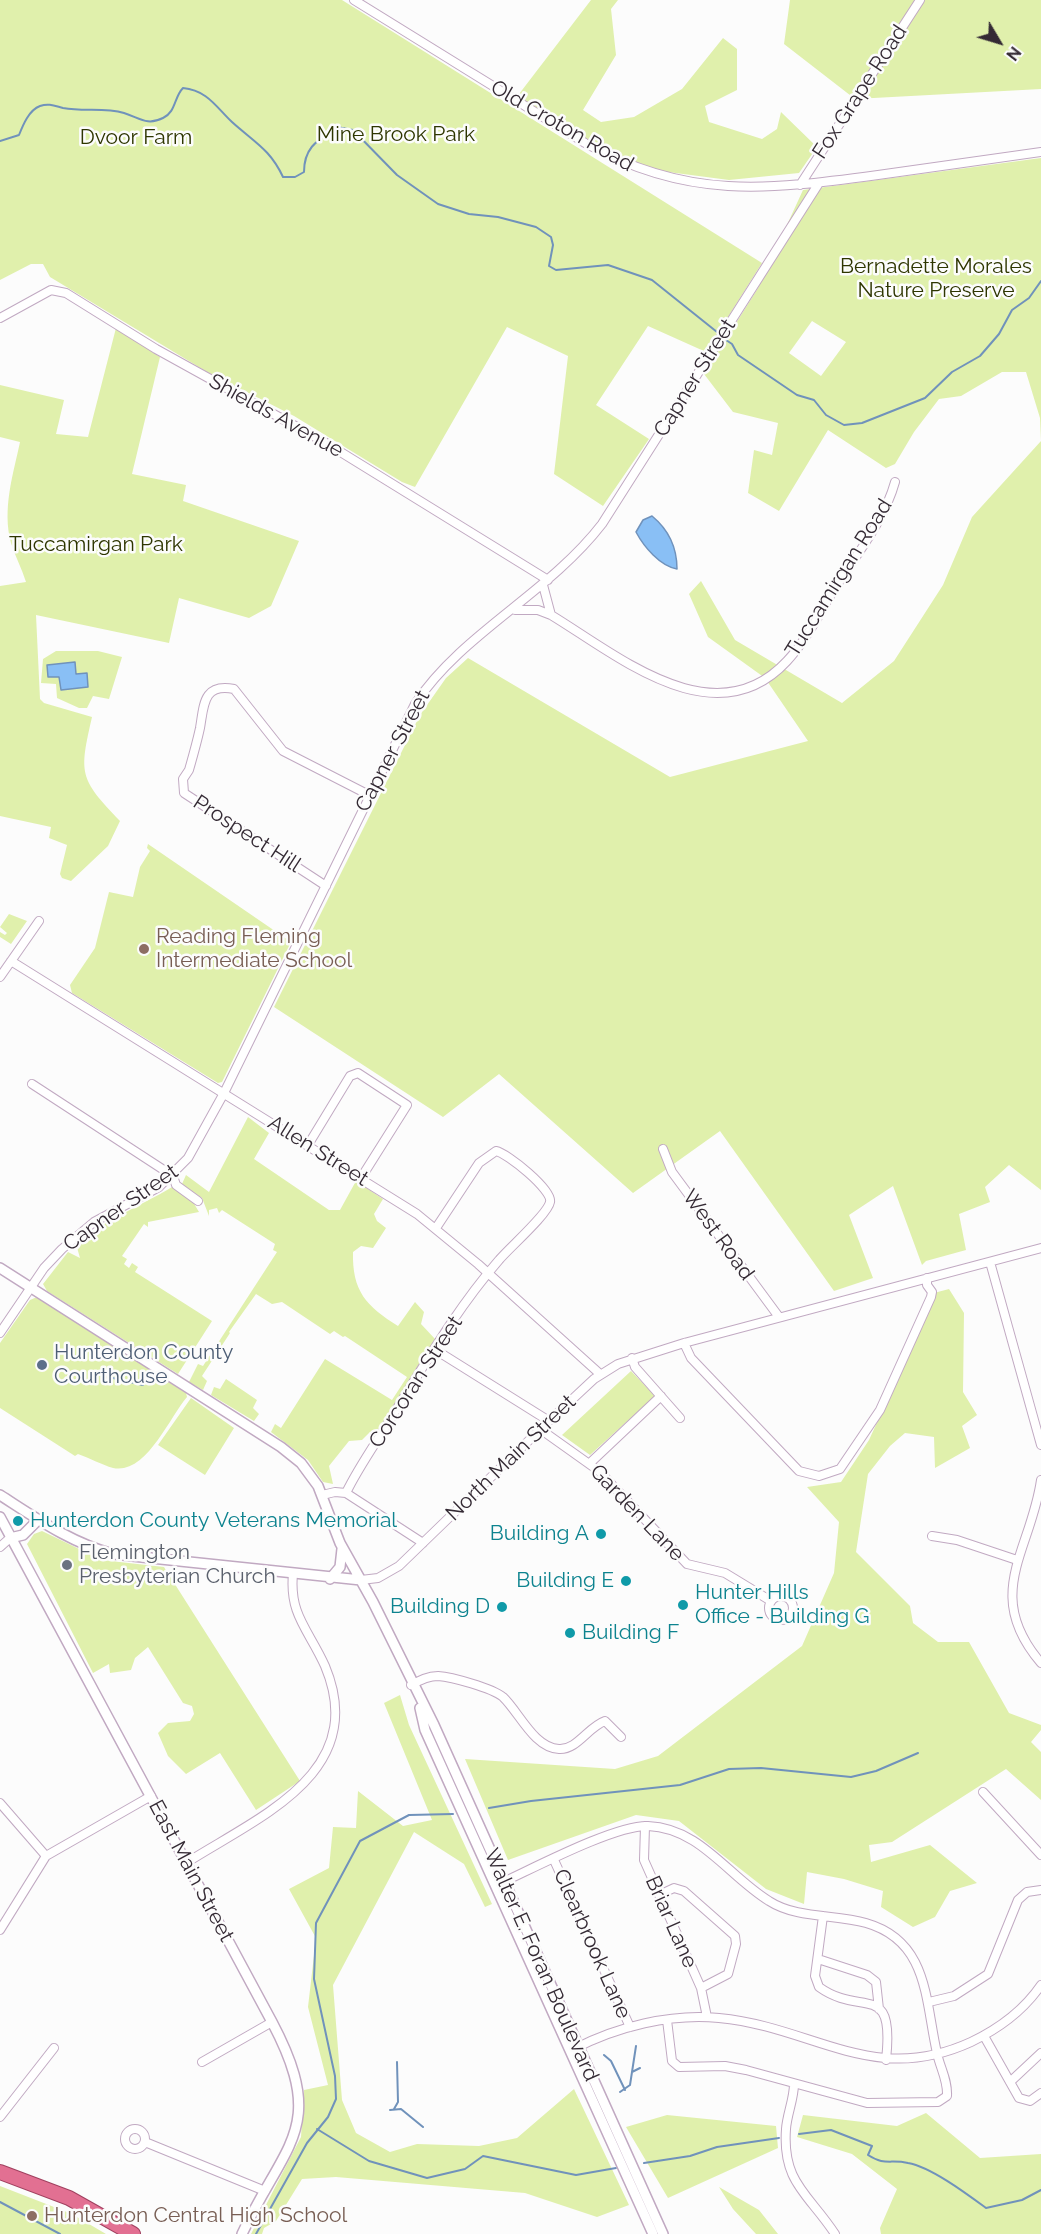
<!DOCTYPE html>
<style>
body{margin:0}
#map{position:relative;width:1041px;height:2234px;overflow:hidden;background:#fcfcfc;font-family:Raleway,sans-serif}
canvas{display:block}
.north{position:absolute;left:969px;top:12px;width:60px;height:60px;-webkit-text-stroke:4px #fcfcfc;paint-order:stroke;rotate:128deg;font-size:16px;font-weight:700;line-height:24px;text-align:center;color:#342a34}
.north::after{content:'';display:block;margin:auto;width:21px;height:27px;background:#342a34;clip-path:polygon(50% 0,100% 100%,50% 72%,0 100%)}
</style>
<div id="map">
<canvas width="1041" height="2234"></canvas>
<div class="north">N</div>
</div>
<script>
const g = document.querySelector('canvas').getContext('2d');
g.lineJoin = 'round';
function fillPath(path, color) {
  g.fillStyle = color;
  g.fill(path, 'evenodd');
}
function stroke(path, color, width, dash) {
  g.strokeStyle = color;
  g.lineWidth = width;
  g.lineCap = dash ? 'butt' : 'round';
  g.setLineDash(dash || []);
  g.stroke(path);
}
function label(font, color, halo, rows, align = 'center') {
  g.font = font + ' Raleway,sans-serif';
  g.lineWidth = 5;
  g.setLineDash([]);
  g.textBaseline = 'middle';
  g.strokeStyle = halo;
  g.fillStyle = color;
  for (const [text, x, y, turn = 0] of rows) {
    g.save();
    g.translate(x, y);
    g.rotate((+turn || 0) * Math.PI / 180);
    g.textAlign = isNaN(turn) ? turn : align;
    if (halo) g.strokeText(text, 0, 0);
    g.fillText(text, 0, 0);
    g.restore();
  }
}
const green = new Path2D(`
 M0,0H342L762,263L706,352L648,326L596,405L649,439L603,506L554,474L568,356L507,327L415,487L402,482L294,416L207,372L50,277L43,264H31L0,280Z
 M591,0H618L611,9L616,55L583,110L601,122L634,117L682,89L723,38L737,49V90L705,106L709,122L762,139L777,129L781,112L817,147L799,173L729,180L630,167L516,98Z
 M790,0H1041V89L855,99L784,44Z
 M1041,158V1190L1009,1165L985,1187L990,1202L959,1214L966,1250L926,1261L922,1265L893,1186L849,1215L873,1278L834,1291L720,1131L633,1193L499,1074L443,1117L274,1007L420,715L446,678L468,658L670,777L808,741L765,678L708,637L689,594L701,581L735,640L842,703L894,661L943,585L972,517L1041,441L1040,418L1026,372H1002L961,396L939,399L914,432L895,464L886,468L828,430L779,511L748,493L754,450L772,455L778,423L733,412L704,374L758,288L803,190ZM812,321L846,342L821,376L789,353Z
 M116,328L160,357L132,474L186,485L183,501L299,541L271,606L249,618L179,598L169,643L36,615L40,699L44,703L92,717C79,774 79,778 120,821L108,846L71,881L62,878L60,874L67,845L49,838L51,827L0,816V586L26,582C22,569 15,556 11,543C2,509 13,475 20,442L0,437V385L64,400L56,434L88,437Z
 M56,651H98L122,657L109,699L93,696L87,708H79L57,698L56,684L41,683L43,659Z
 M148,844L291,942L222,1082L218,1083L72,993L70,985L95,948L109,892L133,897L140,867L150,851L147,848Z
 M9,914L27,921L11,944L0,937V932L5,935L7,933L0,927Z
 M248,1117L269,1133L254,1159L329,1210H340L356,1181L383,1199L374,1214L377,1221L386,1228L373,1248L361,1246L353,1252C352,1291 366,1306 398,1326L415,1302L424,1312L421,1324L436,1340L377,1433L370,1432L362,1440L349,1441L329,1466L333,1484L323,1482L308,1460L271,1432L275,1424L281,1428L325,1359L392,1400L407,1377L345,1336L343,1337L334,1331L330,1334L282,1302L272,1304L256,1294L229,1332L230,1333L202,1376L207,1381L203,1390L189,1382L198,1364L203,1366L277,1252L273,1250L275,1244L222,1210L219,1213L217,1208L209,1210V1216L202,1198L182,1184L186,1175L209,1192Z
 M172,1187L193,1202L199,1212L148,1222V1227L144,1224L122,1256L127,1259L124,1264L129,1268L132,1263L138,1267L135,1272L212,1321L178,1374L47,1291L43,1284L68,1252L80,1258L76,1244C106,1219 139,1207 172,1187Z
 M949,1289L964,1313L963,1392L977,1415L962,1426L970,1448L935,1468L934,1437L905,1433L890,1446L868,1474L856,1552L910,1606L913,1623L938,1642H969L1009,1713L1041,1725V1730L1031,1742L1041,1752V1800L1006,1769L892,1842L869,1845L871,1862L930,1845L977,1883L950,1891L935,1917L913,1927L881,1907L883,1891L844,1879L807,1872L804,1904L766,1889L679,1821L636,1815L508,1860L465,1759L615,1769L658,1756L802,1646L834,1573L839,1522L807,1487L841,1482L869,1440L934,1298V1293Z
 M37,1297L186,1393L187,1397C169,1418 146,1475 113,1468C102,1465 90,1458 78,1454L75,1456L0,1408V1343L30,1300Z
 M631,1371L655,1396L590,1455L562,1435Z
 M226,1379L257,1400L253,1408L259,1414L254,1421L211,1395L214,1387L220,1389Z
 M191,1398L234,1428L205,1475L158,1445Z
 M42,1531L102,1560L164,1567L300,1781L256,1810L220,1753L186,1774L168,1756L158,1733L168,1723L190,1721L194,1714L192,1706L183,1703L148,1647L135,1658L131,1670L110,1673L109,1664L93,1673L27,1544L34,1534Z
 M400,1695L409,1725L492,1904L485,1907L464,1864L414,1832L333,1985L342,2100L356,2133L390,2152L417,2144L479,2146L517,2138L574,2089L629,2205L597,2217L525,2193L336,2177L302,2179L276,2221L264,2228L262,2234H251L301,2137L304,2090L328,2085L308,2007L316,1938L289,1889L329,1868L333,1827L356,1828L358,1791L403,1826L432,1820L384,1703Z
 M926,2113L980,2158L1041,2154V2234H881L880,2228L897,2189L852,2154L797,2137L803,2115L897,2126Z
 M667,2115L776,2126L778,2148L668,2198L626,2127Z
 M0,2186L72,2214L106,2234H0Z
 M719,2187L759,2210L778,2234H756L733,2209Z`);
const water = new Path2D(`
 M652,516C669,530 677,547 677,569C660,566 644,547 636,532L643,520Z
 M75,662L76,674L87,673L88,687L61,690L59,677H48L47,665Z`);
const stream = new Path2D(`
 M0,141L19,135C23,125 29,110 40,106C49,103 55,106 63,108C84,112 104,107 124,113C140,118 147,126 163,118C176,112 174,97 183,88C207,90 217,108 232,122C254,142 270,149 283,177H295L304,172C304,147 318,140 337,127L353,130L397,175L438,204L469,214L498,217L536,227L551,237L553,245L549,266L556,270L608,265L652,280L717,332
 M726,340L732,344L738,355L797,395L814,400L826,415L844,425L862,423L925,398L952,372L980,356L999,334L1012,310L1029,298L1041,281
 M113,1378L143,1385
 M489,1808L531,1801L680,1785L729,1769L761,1768L851,1777L876,1771L918,1753
 M604,2055L611,2061L625,2090
 M632,2072L640,2068
 M620,2092L630,2085L636,2046
 M394,2109L398,2102L397,2062
 M390,2110L401,2109L423,2127
 M317,2129L369,2161L427,2178L465,2169L483,2156L576,2175L616,2168
 M799,2134L831,2130L872,2146L868,2155C885,2166 890,2159 908,2163C931,2167 967,2194 986,2208L1022,2200L1041,2190
 M644,2163L690,2156L717,2147L779,2138
 M0,2202L60,2234
 M256,2234L307,2143L328,2117L336,2099L335,2076L314,1979L316,1923L360,1841L409,1815L453,1814`);
const minor = new Path2D(`
 M354,0L585,143C687,200 767,190 878,175C932,167 987,160 1041,152
 M800,185L920,0
 M0,318L51,290L66,293L156,349L326,443L548,580
 M543,585L551,615C617,655 715,739 787,661C805,642 818,616 832,593C853,559 884,522 895,482
 M515,610H538L551,615
 M326,886L184,793L183,779L189,770C193,756 197,742 200,728C204,705 203,683 234,689L283,751L369,795
 M11,961L417,1214L478,1264L600,1374
 M0,977L39,921
 M32,1084L173,1176L176,1185L198,1201
 M308,1145L350,1076L358,1073L407,1105L361,1178
 M663,1149L672,1172L779,1317
 M990,1262L1041,1445
 M0,1333L44,1268L62,1249L94,1222L159,1187L188,1158L224,1093L415,704C462,633 548,594 602,524L819,183
 M684,1343L691,1358L799,1471L819,1476L840,1469L880,1410L931,1297L932,1292L927,1285V1278
 M434,1349L549,1421
 M632,1358L635,1367L680,1418
 M540,1429L599,1471L687,1564L725,1573L771,1601
 M590,1463L661,1396
 M1041,1480C1031,1551 982,1594 1041,1663
 M346,1493C359,1466 378,1440 393,1415C426,1362 458,1307 499,1260C509,1248 548,1214 550,1202C553,1190 507,1153 496,1151L479,1163L436,1228
 M322,1495L335,1492L346,1493L423,1543
 M932,1536L957,1540L1017,1560
 M0,1547L10,1538
 M361,1580L378,1578L399,1566L549,1421L594,1379L618,1364L684,1343L1041,1248
 M769 1608a12 12 0 1 1 24 0a12 12 0 1 1-24 0Z
 M411,1685C420,1680 428,1676 438,1676C452,1677 492,1688 503,1697C519,1712 534,1748 559,1749C577,1750 588,1727 605,1721L621,1737
 M983,1792L1041,1855
 M0,1803L46,1856
 M645,1826L644,1860L701,1988L707,2017
 M554,1860L630,2027
 M186,1863C258,1817 370,1773 325,1666C309,1630 289,1615 293,1574
 M501,1883C534,1868 615,1825 648,1826C700,1828 728,1876 769,1901C797,1919 835,1914 866,1923C929,1941 925,2001 937,2053C940,2068 948,2080 947,2096L938,2102L867,2103L746,2070L725,2066L679,2067L672,2061L667,2020
 M659,1895L674,1888L684,1891L735,1936L736,1944L728,1974L701,1988
 M823,1916L815,1976L819,1987C862,2018 895,1979 886,2060
 M0,1930L46,1856L151,1796
 M818,1959L867,1975L876,1982L879,2009
 M929,2002L954,1996L988,1974L1018,1900L1027,1892L1041,1890
 M984,2036L1019,2098L1030,2101L1041,2093
 M574,2049C616,2027 671,2013 719,2018C814,2027 873,2087 971,2042C998,2029 1024,2010 1041,1985
 M202,2062L272,2022
 M1010,2082L1041,2053
 M794,2084C794,2099 787,2114 786,2129C782,2183 809,2194 835,2234
 M0,2117L54,2048
 M125 2139a10 10 0 1 1 20 0a10 10 0 1 1-20 0Z
 M145,2142L265,2191`);
const tertiary = new Path2D(`
 M0,1268L281,1447L301,1463L318,1486L340,1543L373,1602L434,1725L663,2234
 M0,1495C36,1518 71,1543 113,1554L361,1580
 M0,1517L272,2022C328,2128 285,2142 242,2234
 M10,1538L23,1535L38,1520
 M330,1579L340,1567L342,1549
 M420,1708L425,1730L653,2234`);
const trunk = new Path2D(`
 M0,2172L69,2198L133,2234`);
const markers = [
 [144,949,6,"#8d6e63"],
 [42,1365,6,"#5c6f8a"],
 [18,1521,6,"#0f9aa8"],
 [601,1534,6,"#0f9aa8"],
 [67,1565,6,"#6b7280"],
 [626,1581,6,"#0f9aa8"],
 [683,1605,6,"#0f9aa8"],
 [502,1607,6,"#0f9aa8"],
 [570,1633,6,"#0f9aa8"],
 [32,2216,6,"#8d6e63"]
];
const streetNames = [
 ["Fox Grape Road",860,92,-57],
 ["Old Croton Road",562,126,30],
 ["Capner Street",695,378,-58],
 ["Shields Avenue",276,416,29],
 ["Tuccamirgan Road",839,578,-58],
 ["Capner Street",393,751,-62],
 ["Prospect Hill",247,834,33],
 ["Allen Street",318,1151,32],
 ["Capner Street",121,1208,-35],
 ["West Road",718,1235,54],
 ["Corcoran Street",416,1382,-57],
 ["North Main Street",511,1458,-44],
 ["Garden Lane",637,1513,46],
 ["East Main Street",191,1871,62],
 ["Briar Lane",671,1922,66],
 ["Clearbrook Lane",592,1944,66],
 ["Walter E. Foran Boulevard",541,1965,66]
];
const parkNames = [
 ["Mine Brook Park",396,135],
 ["Dvoor Farm",136,138],
 ["Bernadette Morales",936,267],
 ["Nature Preserve",936,291],
 ["Tuccamirgan Park",96,545]
];
const educationNames = [
 ["Reading Fleming",156,937],
 ["Intermediate School",156,961],
 ["Hunterdon Central High School",44,2216]
];
const serviceNames = [
 ["Hunterdon County",54,1353],
 ["Courthouse",54,1377]
];
const cultureNames = [
 ["Hunterdon County Veterans Memorial",30,1521],
 ["Building A",589,1534,"right"],
 ["Building E",614,1581,"right"],
 ["Hunter Hills",695,1593],
 ["Office - Building G",695,1617],
 ["Building D",490,1607,"right"],
 ["Building F",582,1633]
];
const worshipNames = [
 ["Flemington",79,1553],
 ["Presbyterian Church",79,1577]
];
fillPath(green, '#e0f0ac');
fillPath(water, '#89bff5');
stroke(water, '#7092bb', 1.5);
stroke(stream, '#7092bb', 2);
stroke(minor, '#c1a9c2', 10);
stroke(tertiary, '#c1a9c2', 12);
stroke(trunk, '#a0405f', 16);
stroke(minor, '#fff', 8);
stroke(tertiary, '#fff', 9);
stroke(trunk, '#e27092', 14);
for (const [x, y, r, color] of markers) {
  const dot = new Path2D();
  dot.arc(x, y, r, 0, 2 * Math.PI);
  g.fillStyle = color;
  g.fill(dot);
  stroke(dot, '#fcfcfc', 2);
}
label('21px', '#342a34', '#fcfcfc', streetNames);
label('21px', '#2e3600', '#fcfcfc', parkNames);
label('21px', '#785e54', '#fcfcfc', educationNames, 'left');
label('21px', '#4e5e75', '#fcfcfc', serviceNames, 'left');
label('21px', '#0d838f', '#fcfcfc', cultureNames, 'left');
label('21px', '#5b616d', '#fcfcfc', worshipNames, 'left');
</script>
